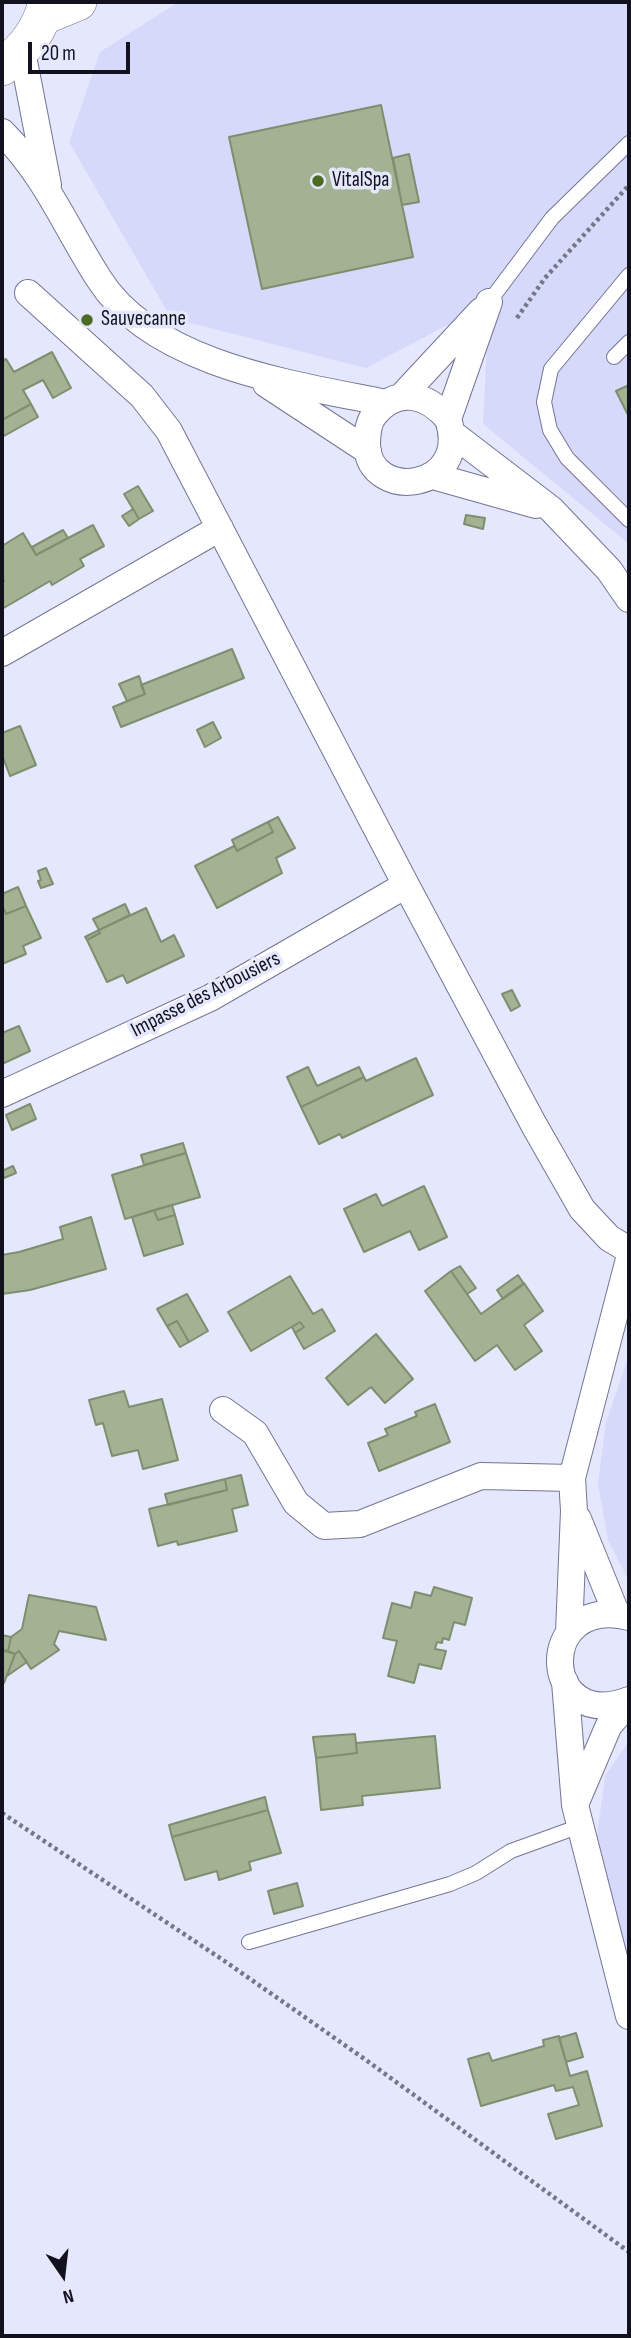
<!DOCTYPE html>
<style>
body{margin:0}
#map{position:relative;width:631px;height:2338px;overflow:hidden;background:#e5e7fc;font-family:"Sofia Sans Condensed",sans-serif}
canvas{display:block}
.frame{position:absolute;inset:0;border:4px solid #12121e;pointer-events:none}
.north{position:absolute;left:28px;top:2240px;width:70px;height:70px;-webkit-text-stroke:5px #e5e7fc;paint-order:stroke;rotate:166deg;font-size:19px;font-weight:700;line-height:28px;text-align:center;color:#12121e}
.north::after{content:'';display:block;margin:auto;width:24px;height:32px;background:#12121e;clip-path:polygon(50% 0,100% 100%,50% 72%,0 100%)}
.scale{position:absolute;left:28px;top:42px;width:102px;height:32px;box-sizing:border-box;border:4px solid #12121e;border-top:0;padding-left:9px;font-size:21px;line-height:24px;white-space:nowrap;color:#12121e;-webkit-text-stroke:5px #e5e7fc;paint-order:stroke}
</style>
<div id="map">
<canvas width="631" height="2338"></canvas>
<div class="frame"></div>
<div class="north">N</div>
<div class="scale">20 m</div>
</div>
<script>
const g = document.querySelector('canvas').getContext('2d');
g.lineJoin = 'round';
function fillPath(path, color) {
  g.fillStyle = color;
  g.fill(path, 'evenodd');
}
function stroke(path, color, width, dash) {
  g.strokeStyle = color;
  g.lineWidth = width;
  g.lineCap = dash ? 'butt' : 'round';
  g.setLineDash(dash || []);
  g.stroke(path);
}
function label(font, color, halo, rows, align = 'center') {
  g.font = font + ' "Sofia Sans Condensed",sans-serif';
  g.lineWidth = 7;
  g.setLineDash([]);
  g.textBaseline = 'middle';
  g.strokeStyle = halo;
  g.fillStyle = color;
  for (const [text, x, y, turn = 0] of rows) {
    g.save();
    g.translate(x, y);
    g.rotate((+turn || 0) * Math.PI / 180);
    g.textAlign = isNaN(turn) ? turn : align;
    if (halo) g.strokeText(text, 0, 0);
    g.fillText(text, 0, 0);
    g.restore();
  }
}
const built = new Path2D(`
 M190,2H629V544L483,424L489,303L366,368L171,318L69,142L100,52L177,3Z
 M629,1356V1581L608,1540L598,1484L606,1422Z
 M629,1741V1957L596,1843L605,1776Z`);
const building = new Path2D(`
 M381,105L413,257L262,289L229,137Z
 M409,154L419,202L402,205L393,158Z
 M52,352L71,388L53,398L43,380L23,390L31,404L2,420V361L6,359L14,372Z
 M629,385V417L616,391Z
 M31,404L38,417L4,436L2,431V420Z
 M138,486L153,511L139,519L124,494Z
 M133,509L139,519L129,526L122,516Z
 M466,515L485,518L483,529L464,524Z
 M93,525L104,546L80,559L84,566L52,585L50,581L2,609V582L4,581L2,577V546L23,533L36,555Z
 M63,530L68,538L36,555L32,547Z
 M232,649L244,678L121,727L113,707L145,694L141,685Z
 M139,676L145,694L127,701L119,684Z
 M213,722L221,738L205,747L197,730Z
 M20,726L36,765L10,776L2,755V733Z
 M278,817L295,848L276,858L282,873L217,908L195,866L234,846L237,851L273,832L268,822Z
 M268,822L273,832L237,851L232,840Z
 M46,868L53,884L41,888L38,881L41,880L38,871Z
 M18,887L26,906L6,914L2,905V894Z
 M125,904L130,915L99,930L93,919Z
 M2,905L6,914L26,906L41,938L23,946L26,954L2,964Z
 M146,908L161,942L174,935L184,956L127,983L123,975L107,982L87,940L100,933L99,930Z
 M99,930L100,933L87,940L85,937Z
 M512,990L520,1006L511,1011L502,994Z
 M19,1026L30,1051L2,1064V1033Z
 M416,1058L433,1095L342,1138L340,1134L319,1144L301,1107L364,1077L366,1081Z
 M308,1067L317,1086L359,1067L364,1077L301,1107L287,1077Z
 M30,1104L36,1119L12,1130L6,1115Z
 M183,1143L186,1153L144,1165L141,1155Z
 M186,1153L200,1197L125,1219L112,1175Z
 M13,1166L16,1173L4,1178L2,1171Z
 M424,1186L447,1237L419,1250L410,1231L364,1252L344,1209L376,1194L382,1206Z
 M172,1205L175,1215L158,1220L154,1210Z
 M154,1210L158,1220L175,1215L183,1244L144,1256L132,1217Z
 M91,1217L106,1269L30,1290L2,1294V1255L19,1252L63,1239L60,1227Z
 M460,1266L476,1288L467,1294L451,1271Z
 M451,1271L481,1314L524,1283L543,1311L524,1325L542,1351L515,1370L497,1345L475,1361L425,1291Z
 M518,1275L524,1284L503,1299L497,1290Z
 M290,1276L313,1314L322,1309L335,1331L304,1349L295,1333L304,1327L300,1322L251,1351L228,1312Z
 M187,1294L208,1331L189,1342L177,1321L167,1326L157,1309Z
 M177,1321L189,1342L180,1347L167,1326Z
 M300,1322L304,1327L295,1333L292,1327Z
 M376,1334L413,1379L385,1403L371,1387L348,1405L326,1378Z
 M124,1391L129,1407L162,1399L178,1460L143,1469L138,1450L112,1456L103,1423L96,1425L89,1400Z
 M435,1404L450,1442L379,1471L368,1443L388,1435L385,1429L417,1416L415,1412Z
 M241,1475L248,1505L232,1509L237,1531L178,1545L177,1541L158,1546L149,1509L227,1490L225,1479Z
 M225,1479L227,1490L168,1505L165,1494Z
 M434,1587L472,1598L465,1625L454,1622L449,1640L443,1638L442,1643L437,1642L435,1649L446,1651L441,1669L419,1664L414,1683L388,1676L397,1641L383,1638L392,1603L411,1608L415,1592L431,1596Z
 M29,1595L96,1607L106,1640L59,1631L54,1644L59,1650L31,1669L19,1651L15,1654L8,1651L11,1637L22,1629Z
 M2,1635L11,1637L8,1651L2,1650Z
 M2,1650L15,1654L4,1683H2Z
 M19,1651L27,1662L7,1676L15,1654Z
 M355,1734L357,1753L316,1758L313,1737Z
 M435,1736L440,1788L362,1796L363,1805L321,1810L316,1758L357,1753L356,1743Z
 M265,1797L268,1810L172,1837L169,1825Z
 M268,1810L281,1853L249,1862L251,1870L219,1880L217,1871L185,1880L172,1837Z
 M297,1883L303,1906L274,1914L268,1891Z
 M576,2033L583,2057L566,2062L559,2038Z
 M559,2036L570,2076L587,2071L602,2126L556,2139L548,2114L579,2105L573,2087L556,2091L554,2085L481,2106L468,2059L489,2053L492,2061L544,2046L543,2040Z`);
const path = new Path2D(`
 M517,318L545,278L629,185
 M2,1813L226,1962L366,2060L629,2252`);
const lane = new Path2D(`
 M629,275L551,369L544,402L550,430L567,458L629,520
 M489,302L552,218L629,143
 M614,357L629,342
 M249,1942L450,1884L476,1873L511,1851L580,1826`);
const street = new Path2D(`
 M22,51L48,185
 M2,132C46,176 66,228 99,279C153,365 293,384 386,403
 M28,293L142,396L169,431L406,885L534,1125L582,1209L609,1238L629,1250
 M266,384L368,451
 M401,397L481,311
 M448,419C428,395 398,386 375,414C368,422 367,434 367,445C369,503 472,491 448,419L489,302
 M453,434L551,509L609,570L629,599
 M433,476L536,505
 M2,653L220,528
 M2,1094L210,998L406,885
 M223,1410L255,1433L296,1503L324,1526L360,1524L481,1476L572,1478
 M578,1519L617,1615
 M629,1617C534,1594 540,1734 629,1700
 M569,1632L574,1511L572,1478L629,1259
 M565,1682L575,1805L629,2016
 M577,1800L609,1725L629,1703`);
const secondary = new Path2D(`
 M44,16L78,2
 M2,67C25,49 40,31 47,2`);
const markers = [
 [318,181,7,"#4a6b21"],
 [87,320,7,"#4a6b21"]
];
const poiNames = [
 ["VitalSpa",332,181],
 ["Sauvecanne",101,320]
];
const streetNames = [
 ["Impasse des Arbousiers",206,995,-27]
];
fillPath(built, '#d7d9fb');
fillPath(building, '#a2b292');
stroke(building, '#7e8e6f', 2);
stroke(lane, '#747595', 16);
stroke(street, '#747595', 28);
stroke(secondary, '#747595', 38);
stroke(path, '#757686', 4.5, [3.5, 3.5]);
stroke(lane, '#fff', 14);
stroke(street, '#fff', 26);
stroke(secondary, '#fff', 37);
for (const [x, y, r, color] of markers) {
  const dot = new Path2D();
  dot.arc(x, y, r, 0, 2 * Math.PI);
  g.fillStyle = color;
  g.fill(dot);
  stroke(dot, '#e5e7fc', 2.5);
}
label('21px', '#12121e', '#e5e7fc', poiNames, 'left');
label('21px', '#12121e', '#e5e7fc', streetNames);
</script>
